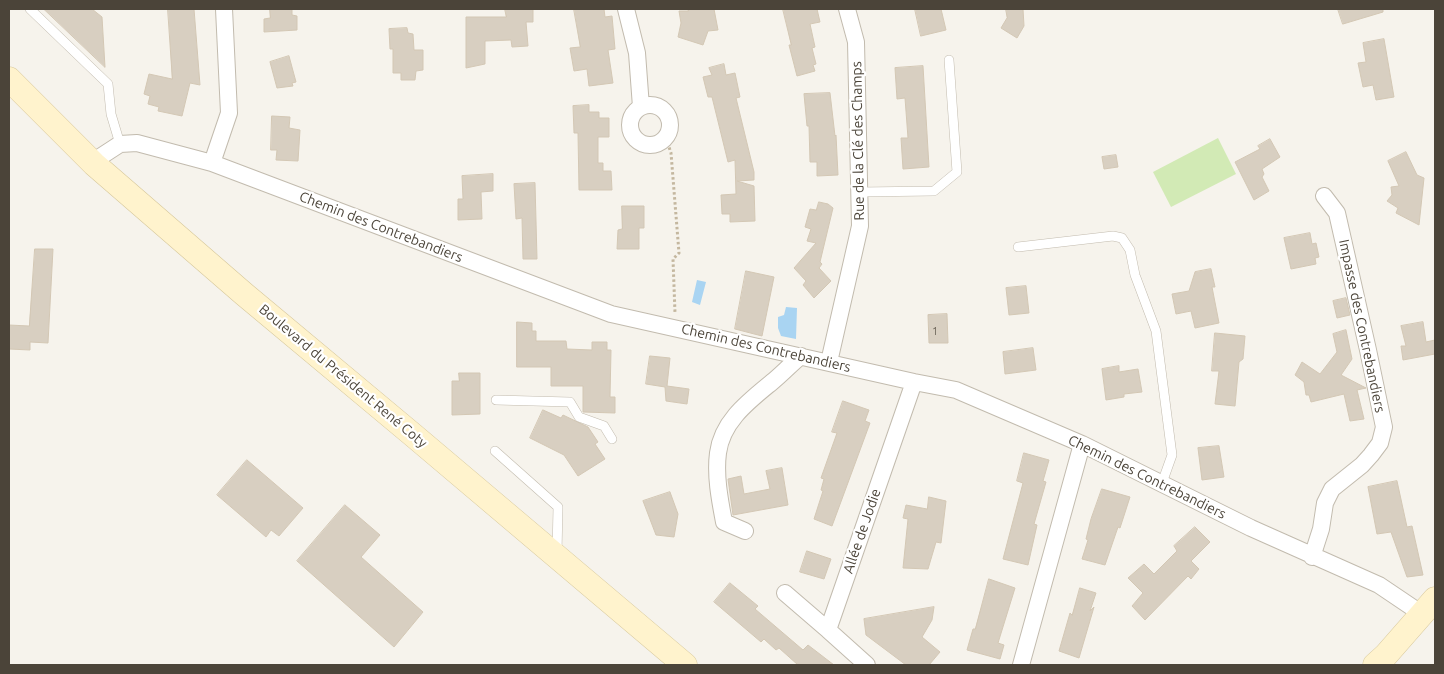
<!DOCTYPE html>
<meta charset="utf-8">
<style>
body{margin:0}
#map{position:relative;width:1444px;height:674px;overflow:hidden;background:#f6f3ec;font-family:Ubuntu,sans-serif}
canvas{display:block}
.frame{position:absolute;inset:0;border:10px solid #4b4439;pointer-events:none}
</style>
<div id="map">
<canvas width="1444" height="674"></canvas>
<div class="frame"></div>
</div>
<script>
const g = document.querySelector('canvas').getContext('2d');
g.lineJoin = 'round';
function fillPath(path, color) {
  g.fillStyle = color;
  g.fill(path, 'evenodd');
}
function stroke(path, color, width, dash) {
  g.strokeStyle = color;
  g.lineWidth = width;
  g.lineCap = dash ? 'butt' : 'round';
  g.setLineDash(dash || []);
  g.stroke(path);
}
function label(font, color, halo, rows, align = 'center') {
  g.font = font + ' Ubuntu,sans-serif';
  g.lineWidth = 4.5;
  g.setLineDash([]);
  g.textBaseline = 'middle';
  g.strokeStyle = halo;
  g.fillStyle = color;
  for (const [text, x, y, turn = 0] of rows) {
    g.save();
    g.translate(x, y);
    g.rotate((+turn || 0) * Math.PI / 180);
    g.textAlign = isNaN(turn) ? turn : align;
    if (halo) g.strokeText(text, 0, 0);
    g.fillText(text, 0, 0);
    g.restore();
  }
}
const green = new Path2D(`
 M1218,138L1236,174L1171,207L1153,172Z`);
const water = new Path2D(`
 M697,280L706,282L700,305L692,302Z
 M786,307L797,308L796,339L781,336L778,328V317L784,315Z`);
const building = new Path2D(`
 M44,9H92L102,17L105,67Z
 M168,9H194L200,85L190,83L182,116L158,111L159,107L148,104L150,96L144,94L149,74L172,79Z
 M270,9H292V15L297,16V30L264,32V19L270,18Z
 M505,9H533V22H526L528,46L512,47L511,40L485,41V64L466,68V17H506Z
 M574,9H604L605,17L612,16L615,49L608,50L613,83L589,86L587,69L574,71L570,48L580,47Z
 M688,9H714L718,30L708,31L703,45L678,37L681,23L679,11H688Z
 M783,9H817L820,22L810,24L815,47L812,48L816,64L813,65L815,71L797,76L789,45H791Z
 M915,9H941L946,30L921,36Z
 M1006,9H1023L1024,26L1017,38L1001,28L1007,18Z
 M1338,9H1383V12L1343,24Z
 M407,28L408,33L413,34L414,50H423V70L416,71L415,80H401V73H393V49H390L389,29Z
 M1384,39L1394,97L1376,100L1373,85L1363,87L1358,63L1366,62L1363,43Z
 M289,56L296,82L292,83L293,86L277,88L270,62Z
 M724,64L726,75L735,73L740,97L736,98L754,172V180L737,181L754,186L755,221L730,222V214H722L721,195L736,194L735,160L728,162L712,97H708L703,77L712,75L709,68Z
 M923,66L929,167L903,169L901,138H908L905,98L897,99L895,68Z
 M830,93L835,136L836,135L838,175L817,176V162H810L809,126H807L804,94Z
 M589,105V112H599V118H609V137H598V163H603V171H611L612,190H579L578,133H574L573,106Z
 M272,116L290,117L289,128L300,130L298,161L276,160L277,150H271Z
 M1270,139L1280,157L1262,169L1264,174L1262,177L1269,191L1254,200L1235,162L1260,149L1258,146Z
 M1406,152L1417,175L1424,178L1419,225L1396,213L1398,208L1387,201L1392,195L1391,187L1399,186L1388,161Z
 M1116,155L1118,167L1104,169L1102,157Z
 M493,174V191L481,192L482,219L458,220V199H463L462,176Z
 M535,183L537,259H523L522,218L516,219L514,184Z
 M819,202L828,204L833,208L820,262L822,264L819,268L831,281L814,298L803,285L806,281L794,268L816,243L807,241L811,229L805,227L810,209L816,210Z
 M622,206H644V228H639V249H617L618,230L622,229Z
 M1310,233L1312,244L1316,243L1319,257L1315,258L1316,264L1291,269L1284,238Z
 M35,249H53L48,343L30,342V350L9,349V325L29,326Z
 M1211,269L1215,287H1212L1219,323L1195,328L1191,311L1176,314L1172,294L1189,291L1195,272Z
 M746,271L774,277L762,336L735,329Z
 M1026,286L1029,313L1009,315L1006,288Z
 M1346,298L1350,315L1337,318L1333,301Z
 M947,314L948,343H929L928,315Z
 M517,322L532,323V331H536V341H566L567,349L592,350V342H607V350H611L610,397H615V413L583,412V386H551V367H517Z
 M1423,322L1426,342L1435,340V354L1403,360L1401,346H1406L1401,326Z
 M1346,330L1352,359L1341,375L1366,388L1357,390L1364,419L1350,421L1344,394L1311,402L1309,395H1306L1304,382L1295,375L1302,362L1320,374L1337,352L1333,334Z
 M1215,333L1245,336L1243,359L1239,362L1235,406L1215,404L1219,371H1212Z
 M1033,348L1036,370L1005,374L1003,352Z
 M650,356L670,358L667,386L689,389L687,404L666,401L665,387L646,384Z
 M1119,366V372L1138,369L1142,392L1124,394V397L1106,400L1102,369Z
 M459,373H480V414L452,415V381H459Z
 M843,401L869,410L865,421L870,423L832,526L814,519L823,491L821,490L824,479L821,478L837,433L832,432Z
 M543,410L561,418L563,415L588,427L598,442L595,444L605,459L578,476L564,455L530,438Z
 M1219,446L1224,477L1202,480L1198,448Z
 M1024,453L1049,460L1043,481L1046,482L1034,524L1037,525L1028,565L1003,559L1023,483L1017,481Z
 M247,460L303,508L279,536L271,530L266,537L217,495Z
 M782,468L788,505L733,515L728,479L741,476L744,494L770,489L766,471Z
 M1397,481L1407,527L1412,526L1423,575L1407,577L1391,532L1377,534L1368,487Z
 M1102,489L1130,497L1120,528L1118,527L1105,565L1082,559L1088,540L1086,539L1091,519Z
 M670,492L678,514L674,537L656,535L643,501Z
 M929,497L946,501L941,543L936,542L928,569L903,568L908,519L903,518L906,505L927,509Z
 M345,505L380,535L361,557L423,612L394,647L297,561Z
 M1195,527L1210,542L1191,561L1199,569L1191,579L1188,576L1145,620L1132,606L1143,593L1128,578L1144,564L1154,574L1177,551L1174,546Z
 M807,551L831,559L824,579L800,572Z
 M989,579L1015,588L998,643L1004,645L1000,659L967,650L973,629H975Z
 M730,583L758,606L755,609L803,650L808,645L834,665H798L779,648L776,650L764,639L761,642L714,602Z
 M1080,588L1096,593L1090,611L1094,607L1079,658L1059,651L1070,613L1072,615Z
 M934,607L932,620L922,637L940,652L929,665H906L866,635L864,619Z`);
const path = new Path2D(`
 M666,138L671,153L679,253L673,259L675,313`);
const lane = new Path2D(`
 M30,9L108,84L111,114L120,144
 M860,192L934,191L957,172L949,60
 M1018,247L1113,236L1122,238L1130,250L1135,275L1156,331L1172,455L1162,483
 M496,400L570,402L579,417L604,426L612,439
 M495,451L558,507L557,553`);
const street = new Path2D(`
 M626,9L637,53L641,107
 M630 125a20 20 0 1 1 40 0a20 20 0 1 1-40 0Z
 M212,163L229,113L224,9
 M94,164L100,157L120,144L137,143L212,163L611,314L914,382L956,390L1082,444L1251,528L1379,585L1422,614
 M829,362L860,226L856,42L847,9
 M745,531L724,522C720,501 715,476 718,453C722,421 749,401 772,382C782,374 791,364 801,356
 M1312,557L1321,529L1325,503L1332,489L1362,465L1371,455L1380,443L1384,427L1368,350L1337,213L1324,196
 M785,593L828,630
 M867,665L828,630L914,382
 M1021,665L1082,444`);
const secondary = new Path2D(`
 M9,79L94,164L244,294L413,435L685,665
 M1375,665L1386,655L1435,599`);
const numberNames = [
 ["1",935,331]
];
const streetNames = [
 ["Rue de la Clé des Champs",858,141,-91],
 ["Chemin des Contrebandiers",381,227,21],
 ["Impasse des Contrebandiers",1362,326,78],
 ["Chemin des Contrebandiers",766,348,13],
 ["Boulevard du Président René Coty",343,376,40],
 ["Chemin des Contrebandiers",1147,477,26],
 ["Allée de Jodie",862,531,-71]
];
fillPath(green, '#d2eab5');
fillPath(water, '#a9d4f2');
fillPath(building, '#d8cfc1');
stroke(building, '#d3c7b4', 1);
stroke(lane, '#c2bbae', 10);
stroke(street, '#c2bbae', 18);
stroke(secondary, '#d6c79b', 25);
stroke(path, '#c4b79f', 3, [2.5, 2.5]);
stroke(lane, '#fff', 9);
stroke(street, '#fff', 16);
stroke(secondary, '#fff3cd', 24);
label('11px', '#6e675b', null, numberNames);
label('14px', '#4b4439', '#fff', streetNames);
</script>
